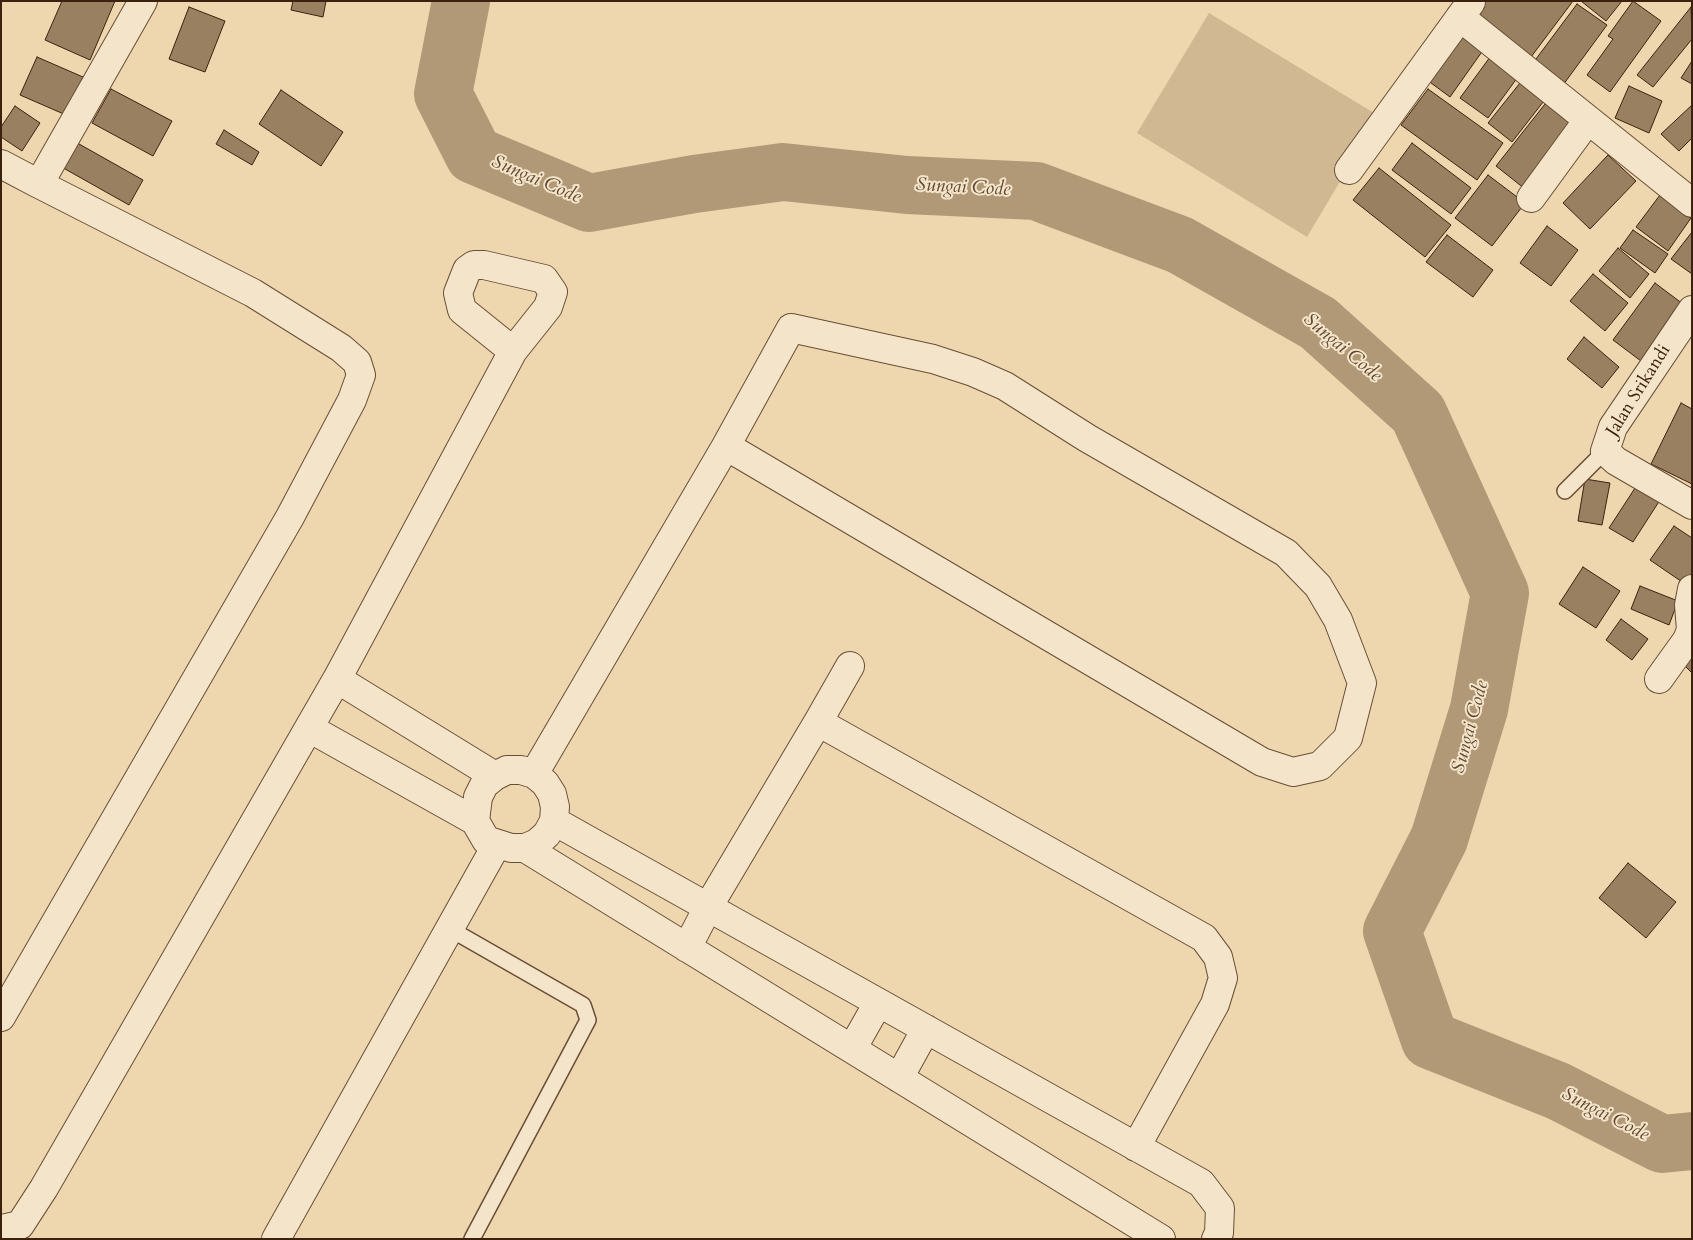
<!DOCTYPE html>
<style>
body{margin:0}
#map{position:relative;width:1693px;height:1240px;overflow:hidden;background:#eed7ae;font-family:Cardo,serif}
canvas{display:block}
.frame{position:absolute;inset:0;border:2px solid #3c210e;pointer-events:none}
</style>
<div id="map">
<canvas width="1693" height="1240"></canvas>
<div class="frame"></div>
</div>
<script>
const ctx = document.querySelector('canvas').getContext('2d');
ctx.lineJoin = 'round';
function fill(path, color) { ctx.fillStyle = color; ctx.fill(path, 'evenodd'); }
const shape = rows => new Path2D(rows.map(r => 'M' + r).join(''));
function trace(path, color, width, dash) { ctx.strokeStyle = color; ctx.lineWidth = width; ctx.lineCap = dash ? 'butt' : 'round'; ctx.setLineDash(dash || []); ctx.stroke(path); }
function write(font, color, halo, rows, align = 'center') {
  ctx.font = font + ' Cardo,serif'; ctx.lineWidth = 4; ctx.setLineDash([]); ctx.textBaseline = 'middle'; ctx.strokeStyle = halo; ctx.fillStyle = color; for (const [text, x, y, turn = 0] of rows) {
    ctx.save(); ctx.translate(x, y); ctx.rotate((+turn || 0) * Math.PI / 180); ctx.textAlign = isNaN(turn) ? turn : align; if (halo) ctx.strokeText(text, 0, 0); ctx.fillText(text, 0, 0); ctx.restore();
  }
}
fill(shape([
 [1209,13,1379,116,1307,237,1137,133]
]), '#d0b893');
trace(shape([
 [461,1,443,94,474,155,589,203,694,184,783,172,907,185,1036,191,1180,245,1318,323,1418,413,1500,593,1479,709,1439,839,1392,931,1430,1040,1558,1091,1662,1144,1692,1141]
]), '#b19978', 58);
const building = shape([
 [62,1,115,1,90,60,45,40,62,1],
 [293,1,326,1,323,17,291,10,293,1],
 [1482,1,1573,1,1528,61,1470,17,1482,1],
 [1581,1,1622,1,1606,21,1581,1],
 [1633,1,1661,21,1610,92,1587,75,1613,39,1608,36,1633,1],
 [1577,4,1607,25,1563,85,1533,63,1577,4],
 [189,7,225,21,205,72,169,59,189,7],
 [1691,7,1692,39,1653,87,1637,75,1691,7],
 [1459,27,1486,46,1450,97,1423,77,1459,27],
 [1493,53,1520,74,1488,118,1460,98,1493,53],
 [37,57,83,77,66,115,20,95,37,57],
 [1692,61,1692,84,1681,78,1692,61],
 [1524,78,1547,97,1512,142,1488,123,1524,78],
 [1629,86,1662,101,1649,133,1615,118,1629,86],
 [111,89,172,121,153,156,92,123,111,89],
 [1428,89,1503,143,1477,180,1401,125,1428,89],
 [281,90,343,132,321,166,259,124,281,90],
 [1549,99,1578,122,1525,189,1496,166,1549,99],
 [1692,105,1692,138,1679,151,1661,134,1692,105],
 [15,106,40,123,22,151,1,137,1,127,15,106],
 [224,130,259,152,252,165,216,144,224,130],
 [72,140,143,180,129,205,58,165,72,140],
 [1412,143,1471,188,1451,214,1392,170,1412,143],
 [1608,155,1636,181,1590,229,1563,203,1608,155],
 [1379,168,1451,225,1425,257,1353,200,1379,168],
 [1488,175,1525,203,1492,246,1455,218,1488,175],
 [1660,195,1691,218,1668,251,1636,227,1660,195],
 [1547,226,1578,250,1551,286,1520,263,1547,226],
 [1633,230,1668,254,1655,273,1620,248,1633,230],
 [1692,232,1692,274,1671,259,1692,232],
 [1447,235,1493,270,1473,297,1426,262,1447,235],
 [1618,248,1649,274,1630,298,1599,271,1618,248],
 [1593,274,1628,303,1605,331,1570,301,1593,274],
 [1655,283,1683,304,1641,361,1613,340,1655,283],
 [1584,337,1619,367,1602,388,1567,359,1584,337],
 [1681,403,1692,409,1692,484,1651,464,1681,403],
 [1585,479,1610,483,1602,525,1578,521,1585,479],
 [1637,485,1660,500,1633,542,1609,528,1637,485],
 [1674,526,1692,538,1692,581,1688,586,1650,560,1674,526],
 [1583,567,1620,591,1596,628,1559,604,1583,567],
 [1640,586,1678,601,1669,625,1631,609,1640,586],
 [1621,619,1648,639,1632,660,1606,640,1621,619],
 [1692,656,1692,673,1684,665,1692,656],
 [1628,863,1676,902,1646,938,1599,898,1628,863]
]);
fill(building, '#998061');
trace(building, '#3c210e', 1);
const lane = shape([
 [1565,491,1605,451],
 [450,929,583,1005,588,1020,472,1239]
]);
const street = shape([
 [1460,17,1692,203],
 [1,164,39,184],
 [1349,170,1471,2],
 [1531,198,1588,120],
 [1692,310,1613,427,1605,451,1616,461,1692,505],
 [337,679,495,776],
 [1659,679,1687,640,1691,630,1689,605,1692,589],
 [818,722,850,666],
 [309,728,475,821],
 [507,770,521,770,534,774,545,783,552,794,555,807,554,821,547,834,537,843,525,848,511,848,486,840,475,821,478,797,484,785,495,776,507,770],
 [534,774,726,446,791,328,933,359,973,372,1005,386,1087,438,1286,553,1318,586,1338,620,1362,683,1348,738,1320,766,1293,772,1262,762,726,446],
 [554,821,1201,1183,1220,1208,1219,1233,1216,1239],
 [525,848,1161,1239],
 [687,948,708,907,818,722,1204,938,1218,957,1223,978,1215,1004,1136,1147],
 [1,1017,290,517,352,400,361,375,357,362,341,348,253,293,39,184,143,1],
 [852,1049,878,1003],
 [899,1078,926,1029],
 [1,1229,20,1225,44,1188,337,679,513,351,548,307,553,292,544,279,484,265,474,265,467,270,458,293,462,310,513,351],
 [276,1239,497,844]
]);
trace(lane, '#684e36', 18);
trace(street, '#684e36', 30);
trace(lane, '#f4e5ca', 15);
trace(street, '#f4e5ca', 28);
write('18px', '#3c210e', '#f4e5ca', [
 ["Jalan Srikandi",1639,391,-58]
]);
write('italic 19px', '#5f452e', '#f4e5ca', [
 ["Sungai Code",536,180,23],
 ["Sungai Code",963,188,3],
 ["Sungai Code",1342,348,40],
 ["Sungai Code",1471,727,-75],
 ["Sungai Code",1605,1115,27]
]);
</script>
